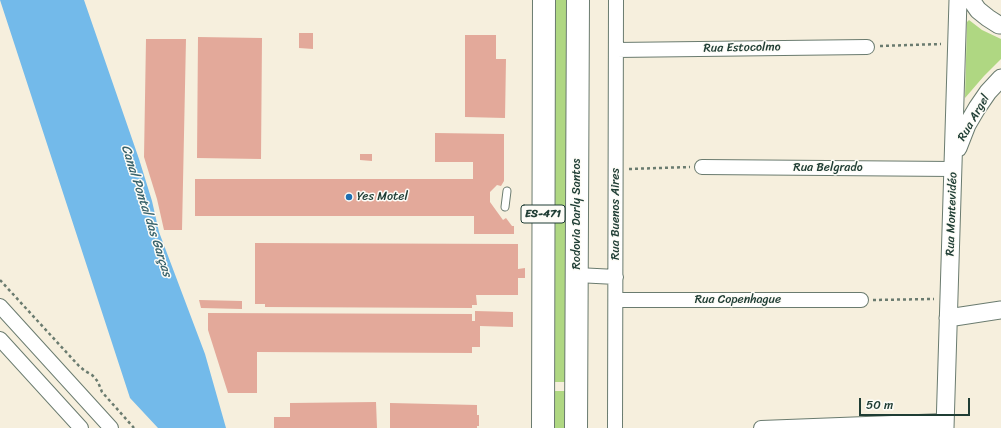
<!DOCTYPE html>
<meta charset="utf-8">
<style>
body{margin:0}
#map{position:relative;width:1001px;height:428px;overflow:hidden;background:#f6efdd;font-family:Sriracha,sans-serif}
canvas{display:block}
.scale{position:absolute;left:859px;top:398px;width:111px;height:18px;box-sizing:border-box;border:2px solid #1f3d34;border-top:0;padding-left:5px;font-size:12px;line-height:14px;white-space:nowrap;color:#1f3d34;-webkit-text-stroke:3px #fdfcf7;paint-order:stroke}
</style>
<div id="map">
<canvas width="1001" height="428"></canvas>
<div class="scale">50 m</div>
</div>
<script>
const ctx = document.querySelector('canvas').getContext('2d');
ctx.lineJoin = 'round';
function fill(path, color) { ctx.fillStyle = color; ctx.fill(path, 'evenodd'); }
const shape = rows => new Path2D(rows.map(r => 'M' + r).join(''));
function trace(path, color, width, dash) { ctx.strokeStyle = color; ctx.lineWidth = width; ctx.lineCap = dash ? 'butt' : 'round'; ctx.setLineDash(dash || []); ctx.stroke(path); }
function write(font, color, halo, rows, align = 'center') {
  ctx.font = font + ' Sriracha,sans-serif'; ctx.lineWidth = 3; ctx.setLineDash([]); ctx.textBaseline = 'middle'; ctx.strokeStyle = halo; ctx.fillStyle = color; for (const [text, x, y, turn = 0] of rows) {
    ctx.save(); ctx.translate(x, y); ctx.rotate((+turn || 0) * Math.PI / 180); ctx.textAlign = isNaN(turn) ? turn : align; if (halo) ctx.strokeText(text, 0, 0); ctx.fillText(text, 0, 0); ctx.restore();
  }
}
fill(shape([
 [553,0,568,0,567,382,551,382],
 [969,20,982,30,1001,39,1001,59,984,76,965,98,967,22],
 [551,391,567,391,567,428,551,428]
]), '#afd782');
fill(shape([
 [0,0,84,0,139,159,152,201,159,232,205,354,226,428,158,428,130,398]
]), '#73baea');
fill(shape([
 [299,33,313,33,313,49,299,48],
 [465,35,496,35,496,59,506,59,505,118,465,117],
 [198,37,262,38,261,159,197,158],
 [146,39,186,39,182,230,164,230,157,199,144,157],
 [435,133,504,134,504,181,501,186,497,185,490,192,490,202,503,220,506,218,512,226,514,226,514,234,474,234,474,216,195,216,195,179,473,179,473,162,435,162],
 [360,154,372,154,372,161,360,160],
 [255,243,518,244,518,269,525,268,525,278,518,278,518,295,476,295,477,305,472,305,472,308,265,307,265,304,255,304],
 [199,300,242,301,242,309,201,308],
 [475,311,513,312,513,327,480,326,480,347,472,347,472,353,257,352,257,393,228,393,208,330,208,313,472,314,472,321,475,321],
 [376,402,377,428,274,428,274,417,290,417,290,403],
 [390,403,477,405,477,415,479,415,479,426,477,426,477,428,390,428]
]), '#e3a99a');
const service = shape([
 [505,207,507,191]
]);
const minor = shape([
 [616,50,867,47],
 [702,167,953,169],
 [577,275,616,277],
 [616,300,861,300],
 [0,306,111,428],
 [0,339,81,428],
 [615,428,616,0],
 [761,428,945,421]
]);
const tertiary = shape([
 [971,0,978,10,988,18,999,25,1001,25],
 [958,148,967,125,977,108,988,92,1001,78],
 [948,318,1001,310],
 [945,428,958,0]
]);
const primary = shape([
 [543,428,544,0],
 [576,428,578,0]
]);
trace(service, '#6a7b6f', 9);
trace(minor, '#6a7b6f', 16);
trace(tertiary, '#6a7b6f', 19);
trace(primary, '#6a7b6f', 24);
trace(shape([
 [880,46,941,44],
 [629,169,690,167],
 [0,280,79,366,85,371,92,375,95,378,98,382,102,392,134,428],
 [873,300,934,299]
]), '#6a7b6f', 2.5, [3, 3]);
trace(service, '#fff', 7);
trace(minor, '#fff', 14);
trace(tertiary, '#fff', 17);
trace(primary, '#fff', 22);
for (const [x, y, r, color] of [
 [349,197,4,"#1f6fb2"]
]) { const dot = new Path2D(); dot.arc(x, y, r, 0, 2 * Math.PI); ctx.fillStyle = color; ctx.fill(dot); trace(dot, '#fdfcf7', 1.5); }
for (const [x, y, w] of [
 [543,214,44]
]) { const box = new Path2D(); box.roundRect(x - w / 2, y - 9, w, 18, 3); ctx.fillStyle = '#fdfcf7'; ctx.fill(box); trace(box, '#1f3d34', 1); }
write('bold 11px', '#1f3d34', null, [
 ["ES-471",543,214]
]);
write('12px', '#1f3d34', '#fdfcf7', [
 ["Rua Estocolmo",742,48,-1],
 ["Rua Argel",974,118,-60],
 ["Rua Belgrado",828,168],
 ["Rodovia Darly Santos",577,214,-90],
 ["Rua Buenos Aires",616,214,-90],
 ["Rua Montevidéo",952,214,-88],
 ["Rua Copenhague",738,300]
]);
write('12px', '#1f3d34', '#fdfcf7', [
 ["Yes Motel",357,197]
], 'left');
write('italic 13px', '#38626b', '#fdfcf7', [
 ["Canal Pontal das Garças",146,211,72]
]);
</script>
